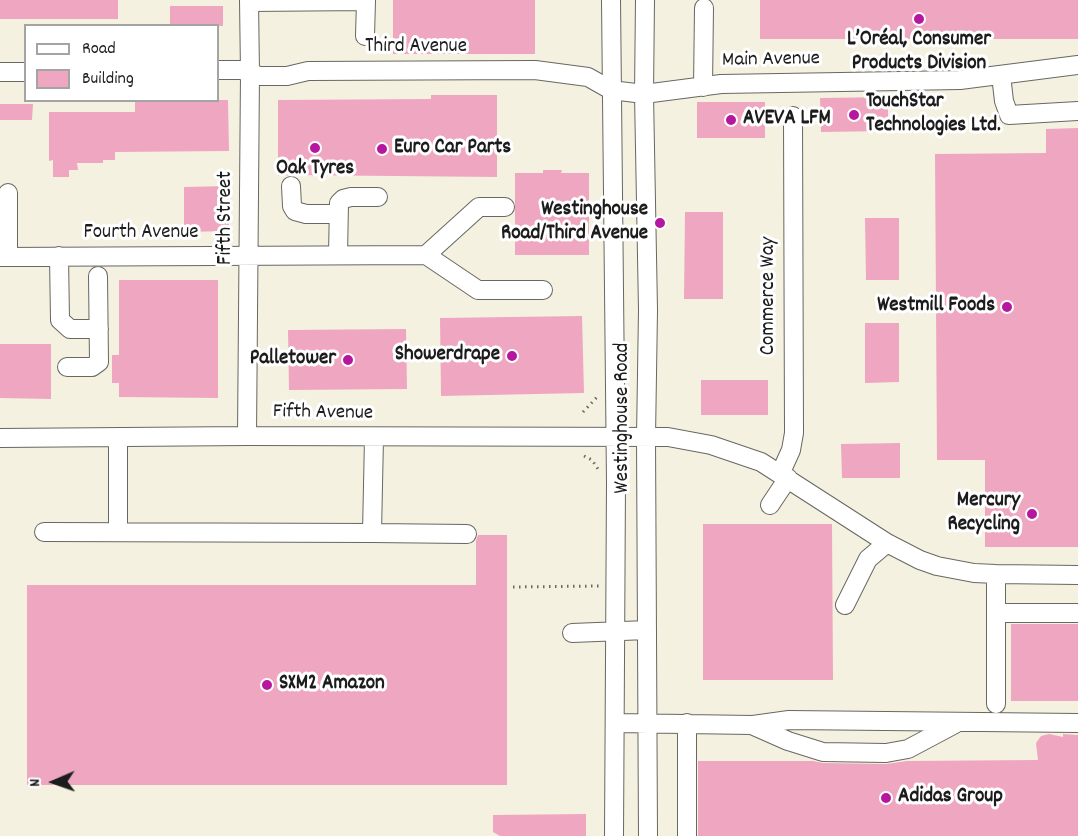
<!DOCTYPE html>
<meta charset="utf-8">
<style>
body{margin:0}
#map{position:relative;width:1078px;height:836px;overflow:hidden;background:#f5f1e0;font-family:Dekko,sans-serif}
canvas{display:block}
.legend{position:absolute;left:24px;top:24px;width:195px;height:78px;box-sizing:border-box;background:#fff;border:2px solid #a4a4a4;margin:0;padding:8px 10px;list-style:none;font-size:18px;color:#1c1c1c}
.legend li{display:flex;align-items:center;gap:12px;height:30px}
.legend b{width:30px;border:2px solid #a4a4a4}
.north{position:absolute;left:24px;top:752px;width:60px;height:60px;-webkit-text-stroke:4px #fff;paint-order:stroke;rotate:268deg;font-size:16px;font-weight:700;line-height:24px;text-align:center;color:#1c1c1c}
.north::after{content:'';display:block;margin:auto;width:21px;height:27px;background:#1c1c1c;clip-path:polygon(50% 0,100% 100%,50% 72%,0 100%)}
</style>
<div id="map">
<canvas width="1078" height="836"></canvas>
<ul class="legend">
<li><b style="height:8px;background:#fff"></b>Road</li>
<li><b style="height:16px;background:#efa6c0"></b>Building</li>
</ul>
<div class="north">N</div>
</div>
<script>
const ctx = document.querySelector('canvas').getContext('2d');
ctx.lineJoin = 'round';
function fill(path, color) { ctx.fillStyle = color; ctx.fill(path, 'evenodd'); }
const shape = rows => new Path2D(rows.map(r => 'M' + r).join(''));
function trace(path, color, width, dash) { ctx.strokeStyle = color; ctx.lineWidth = width; ctx.lineCap = dash ? 'butt' : 'round'; ctx.setLineDash(dash || []); ctx.stroke(path); }
function write(font, color, halo, rows, align = 'center') {
  ctx.font = font + ' Dekko,sans-serif'; ctx.lineWidth = 6; ctx.setLineDash([]); ctx.textBaseline = 'middle'; ctx.strokeStyle = halo; ctx.fillStyle = color; for (const [text, x, y, turn = 0] of rows) {
    ctx.save(); ctx.translate(x, y); ctx.rotate((+turn || 0) * Math.PI / 180); ctx.textAlign = isNaN(turn) ? turn : align; if (halo) ctx.strokeText(text, 0, 0); ctx.fillText(text, 0, 0); ctx.restore();
  }
}
fill(shape([
 [0,0,118,0,118,19,0,19],
 [393,0,535,0,535,54,393,54],
 [760,0,1078,0,1078,39,760,39],
 [170,6,223,6,223,26,170,26],
 [431,95,497,95,497,177,291,175,278,176,278,100,431,99],
 [888,97,888,131,821,132,820,98],
 [135,100,228,100,229,151,115,152,115,160,103,160,103,163,77,163,78,170,69,170,69,177,53,177,53,160,49,161,49,112,135,112],
 [697,102,765,102,765,138,697,138],
 [0,104,33,104,32,120,0,120],
 [1078,128,1078,547,985,547,985,460,937,460,935,154,1046,153,1046,129],
 [543,170,562,170,561,173,589,173,589,255,515,255,515,173,543,173],
 [229,186,229,231,184,232,184,187],
 [685,212,723,212,723,299,684,299],
 [865,218,899,218,899,280,866,280],
 [119,280,218,280,218,398,119,397,119,383,112,383,112,355,119,355],
 [582,316,584,393,441,396,440,318],
 [865,323,899,323,899,382,865,383],
 [406,329,407,389,289,390,288,330],
 [0,344,51,344,51,399,0,398],
 [701,380,768,380,768,415,701,415],
 [900,443,900,478,842,478,841,444],
 [703,524,832,524,833,680,703,680],
 [478,535,507,535,507,785,27,785,27,585,476,585,476,541],
 [1011,624,1078,624,1078,701,1011,701],
 [1049,734,1063,737,1063,734,1078,735,1078,836,698,836,698,761,813,761,823,763,886,764,907,761,1038,760,1036,743,1041,736],
 [586,814,586,836,500,836,493,832,493,815]
]), '#efa6c0');
const minor = shape([
 [611,0,616,483,614,836],
 [645,0,644,94,648,310,646,437,648,836],
 [249,2,366,1,365,36],
 [218,70,241,70,260,76,287,76,308,71,535,70,588,77,611,90,644,94,721,84,960,80,1078,65],
 [0,72,26,72],
 [1001,75,1004,101,1009,115,1078,111],
 [703,87,704,8],
 [291,186,292,206,295,211,306,214,338,214],
 [8,193,8,257],
 [338,255,339,203,343,199,351,197,378,197],
 [426,255,478,290,543,290],
 [426,255,479,207,505,207],
 [59,256,60,320,70,329,99,329],
 [0,257,426,255],
 [67,367,92,367,99,362,98,276],
 [247,436,250,73,249,0],
 [118,437,118,532],
 [0,438,247,436,668,437,711,445,761,462,887,543,920,560,937,566,974,573,996,574,1078,575],
 [374,438,372,533,467,534],
 [781,472,791,450,794,433,793,116],
 [770,505,788,478],
 [44,532,372,533],
 [845,605,868,559,887,543],
 [996,613,1078,613],
 [572,633,647,630],
 [996,704,996,574],
 [615,723,753,725,789,720,1078,723],
 [687,723,687,836],
 [754,726,788,741,823,752,886,753,908,749,955,724]
]);
trace(minor, '#686761', 20);
trace(shape([
 [583,412,598,396],
 [584,456,592,460,598,469],
 [513,587,599,586]
]), '#686761', 3, [1.5, 4.5]);
trace(minor, '#fff', 18);
for (const [x, y, r, color] of [
 [919,19,6,"#b5179e"],
 [854,115,6,"#b5179e"],
 [731,120,6,"#b5179e"],
 [315,148,6,"#b5179e"],
 [382,149,6,"#b5179e"],
 [660,223,6,"#b5179e"],
 [1007,307,6,"#b5179e"],
 [512,356,6,"#b5179e"],
 [348,360,6,"#b5179e"],
 [1032,514,6,"#b5179e"],
 [267,685,6,"#b5179e"],
 [886,798,6,"#b5179e"]
]) { const dot = new Path2D(); dot.arc(x, y, r, 0, 2 * Math.PI); ctx.fillStyle = color; ctx.fill(dot); trace(dot, '#fff', 2); }
write('bold 21px', '#1c1c1c', '#fff', [
 ["L’Oréal, Consumer",919,41,"center"],
 ["Products Division",919,65,"center"],
 ["TouchStar",866,103],
 ["Technologies Ltd.",866,127],
 ["AVEVA LFM",743,120],
 ["Euro Car Parts",394,149],
 ["Oak Tyres",315,170,"center"],
 ["Westinghouse",648,211,"right"],
 ["Road/Third Avenue",648,235,"right"],
 ["Westmill Foods",995,307,"right"],
 ["Showerdrape",500,356,"right"],
 ["Palletower",336,360,"right"],
 ["Mercury",1020,502,"right"],
 ["Recycling",1020,526,"right"],
 ["SXM2 Amazon",279,685],
 ["Adidas Group",898,798]
], 'left');
write('21px', '#1c1c1c', '#fff', [
 ["Third Avenue",416,48],
 ["Main Avenue",771,61,-1],
 ["Fifth Street",227,218,-90],
 ["Fourth Avenue",141,234],
 ["Commerce Way",770,296,-90],
 ["Fifth Avenue",323,414,1],
 ["Westinghouse Road",624,418,-90]
]);
</script>
